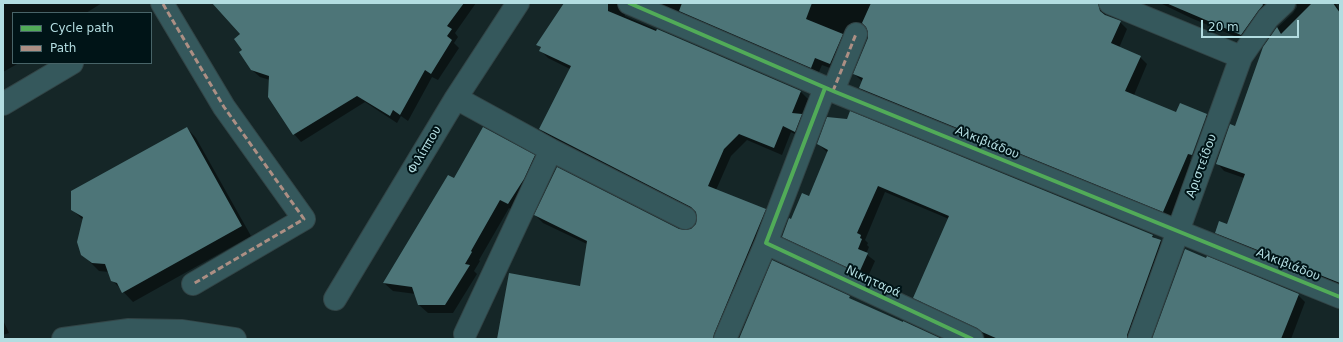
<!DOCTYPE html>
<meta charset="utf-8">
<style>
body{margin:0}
#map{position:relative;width:1343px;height:342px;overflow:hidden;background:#152627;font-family:"DejaVu Sans",sans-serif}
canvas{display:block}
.frame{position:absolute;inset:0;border:4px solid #b3dde1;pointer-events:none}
.legend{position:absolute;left:12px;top:12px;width:140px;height:52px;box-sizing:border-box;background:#001417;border:1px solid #486468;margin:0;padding:5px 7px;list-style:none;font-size:12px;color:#b3dde1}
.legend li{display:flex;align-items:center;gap:8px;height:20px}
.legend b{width:20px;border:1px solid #486468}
.scale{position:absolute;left:1201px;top:20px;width:98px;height:18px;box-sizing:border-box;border:2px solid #b3dde1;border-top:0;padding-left:5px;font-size:12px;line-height:14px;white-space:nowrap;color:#b3dde1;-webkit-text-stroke:3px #001417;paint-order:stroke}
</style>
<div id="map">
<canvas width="1343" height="342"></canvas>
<div class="frame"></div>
<ul class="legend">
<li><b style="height:5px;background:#51ab58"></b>Cycle path</li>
<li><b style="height:5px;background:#ac8f84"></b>Path</li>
</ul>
<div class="scale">20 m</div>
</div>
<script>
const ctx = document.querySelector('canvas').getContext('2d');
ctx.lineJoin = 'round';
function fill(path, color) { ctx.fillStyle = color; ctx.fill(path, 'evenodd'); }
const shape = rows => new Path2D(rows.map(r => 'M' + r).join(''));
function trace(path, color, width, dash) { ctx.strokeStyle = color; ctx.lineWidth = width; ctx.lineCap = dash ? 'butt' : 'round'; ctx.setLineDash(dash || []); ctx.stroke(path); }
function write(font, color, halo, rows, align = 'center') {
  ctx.font = font + ' "DejaVu Sans",sans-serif'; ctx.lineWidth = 4; ctx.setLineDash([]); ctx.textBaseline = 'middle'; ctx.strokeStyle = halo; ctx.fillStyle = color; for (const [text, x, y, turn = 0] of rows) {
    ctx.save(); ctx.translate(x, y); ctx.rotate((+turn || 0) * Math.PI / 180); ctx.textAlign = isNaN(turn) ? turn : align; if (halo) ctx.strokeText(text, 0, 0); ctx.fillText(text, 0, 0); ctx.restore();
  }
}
fill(shape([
 [3,3,102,3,86,13,13,13,13,63,19,63,3,72],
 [228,3,476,3,455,33,458,37,454,43,459,48,438,80,432,77,408,121,401,116,397,123,365,102,301,142,294,134,269,97,270,80,260,77,252,70,244,50,242,34],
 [566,3,627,3,624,12,625,16,801,92,808,99,801,116,808,123,802,138,791,132,782,155,747,140,731,156,716,190,765,210,772,217,722,339,501,339,580,287,587,244,543,223,535,215,685,231,692,230,697,224,698,218,697,213,547,136,540,129,570,69,548,58,540,50,541,48,537,44],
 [653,3,1108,3,1106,5,1105,13,1106,16,1120,22,1127,29,1119,48,1140,57,1147,64,1134,95,1177,114,1206,115,1214,123,1196,161,1171,218,868,95,860,88,862,81,854,74,869,39,868,29,862,29,838,71,822,65,818,74],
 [1205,117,1207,117,1191,160,1190,160],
 [1160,3,1281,3,1249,42,1191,18],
 [1297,3,1335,3,1340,11,1340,287,1224,240,1216,233,1228,225,1244,178,1224,171,1217,163,1235,128,1264,48,1278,27,1293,13,1297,7],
 [851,113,1153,236,1157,240,1161,241,1168,249,1135,339,985,339,984,334,922,305,915,298,949,219,885,192,865,240,868,243,867,245,869,247,866,254,875,261,867,279,790,244,783,236,792,220,809,197,828,153,818,144,848,120],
 [922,301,983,329,982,331,922,303],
 [187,128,196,138,251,236,133,302,112,280,109,272,99,271,82,254,83,220,72,209],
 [534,156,542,164,516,212,509,208,479,260,480,261,474,271,477,274,453,313,428,313,419,305,416,294,393,291,384,283,454,179],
 [1298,295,1305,302,1291,339,1153,339],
 [3,320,9,333,3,335]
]), '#0007');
fill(shape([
 [212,3,464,3,447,26,452,29,447,36,452,40,431,74,425,70,400,115,393,110,390,116,357,96,293,135,268,97,269,76,251,70,239,52,242,50,234,39,240,34],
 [564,3,608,3,608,11,656,31,657,29,801,91,792,113,802,114,795,132,783,126,774,148,739,134,724,149,708,186,766,209,754,238,714,334,713,339,497,339,509,273,580,286,587,241,534,215,557,167,679,229,685,230,691,229,696,224,697,218,696,212,691,207,539,129,571,66,539,51,541,47,536,45],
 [682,3,812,3,806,19,843,34,830,64,815,58,811,68,679,11],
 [871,3,1098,3,1100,11,1105,15,1121,21,1111,43,1141,56,1125,91,1176,112,1180,103,1207,114,1192,155,1188,154,1163,212,859,88,863,78,853,74,868,38,868,32,866,27,862,23],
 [1166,3,1262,3,1263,5,1258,11,1241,35],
 [1312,3,1333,3,1340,13,1340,283,1215,233,1219,221,1227,224,1245,174,1216,164,1230,124,1235,126,1263,47,1277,27,1281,34],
 [850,111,1153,235,1152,237,1161,240,1127,335,1127,339,998,339,982,332,977,328,913,298,949,216,878,186,857,233,861,235,860,238,862,239,858,249,868,253,859,273,782,237,789,218,791,219,802,193,809,196,828,150,817,144,827,117,847,119],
 [187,127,242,226,122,293,117,283,111,281,105,264,92,263,81,255,77,242,83,217,71,210,71,191],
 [483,127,535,155,524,179,508,204,500,200,471,251,472,252,465,264,470,265,445,305,418,305,412,287,383,283,448,175,454,178],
 [1185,249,1206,258,1207,256,1299,294,1281,339,1152,339],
 [772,260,850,296,849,298,903,322,903,321,942,339,739,339]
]), '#4d7578');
const minor = shape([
 [162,3,224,107,304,219,193,284],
 [629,3,833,91,1340,297],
 [1110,3,1241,57],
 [833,91,856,34],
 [456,98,551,150,685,218],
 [3,104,72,63],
 [766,243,972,339],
 [335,299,456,98,518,3],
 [465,334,551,150],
 [63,339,129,330,182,331,235,339],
 [725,339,766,243,825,88],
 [1139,339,1241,57,1268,18,1284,3]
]);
trace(minor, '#324446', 24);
trace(minor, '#35585c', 22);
trace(shape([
 [163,4,224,107,304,219,193,284],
 [833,91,856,34]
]), '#ac8f84', 3, [6, 3]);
trace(shape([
 [629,3,833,91,1340,297],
 [825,88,766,243,972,339]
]), '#51ab58', 4);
write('12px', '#b3dde1', '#001417', [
 ["Αλκιβιάδου",987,143,22],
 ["Φιλίππου",425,150,-59],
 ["Αριστείδου",1202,166,-70],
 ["Αλκιβιάδου",1288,265,22],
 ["Νικηταρά",873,282,25]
]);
</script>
